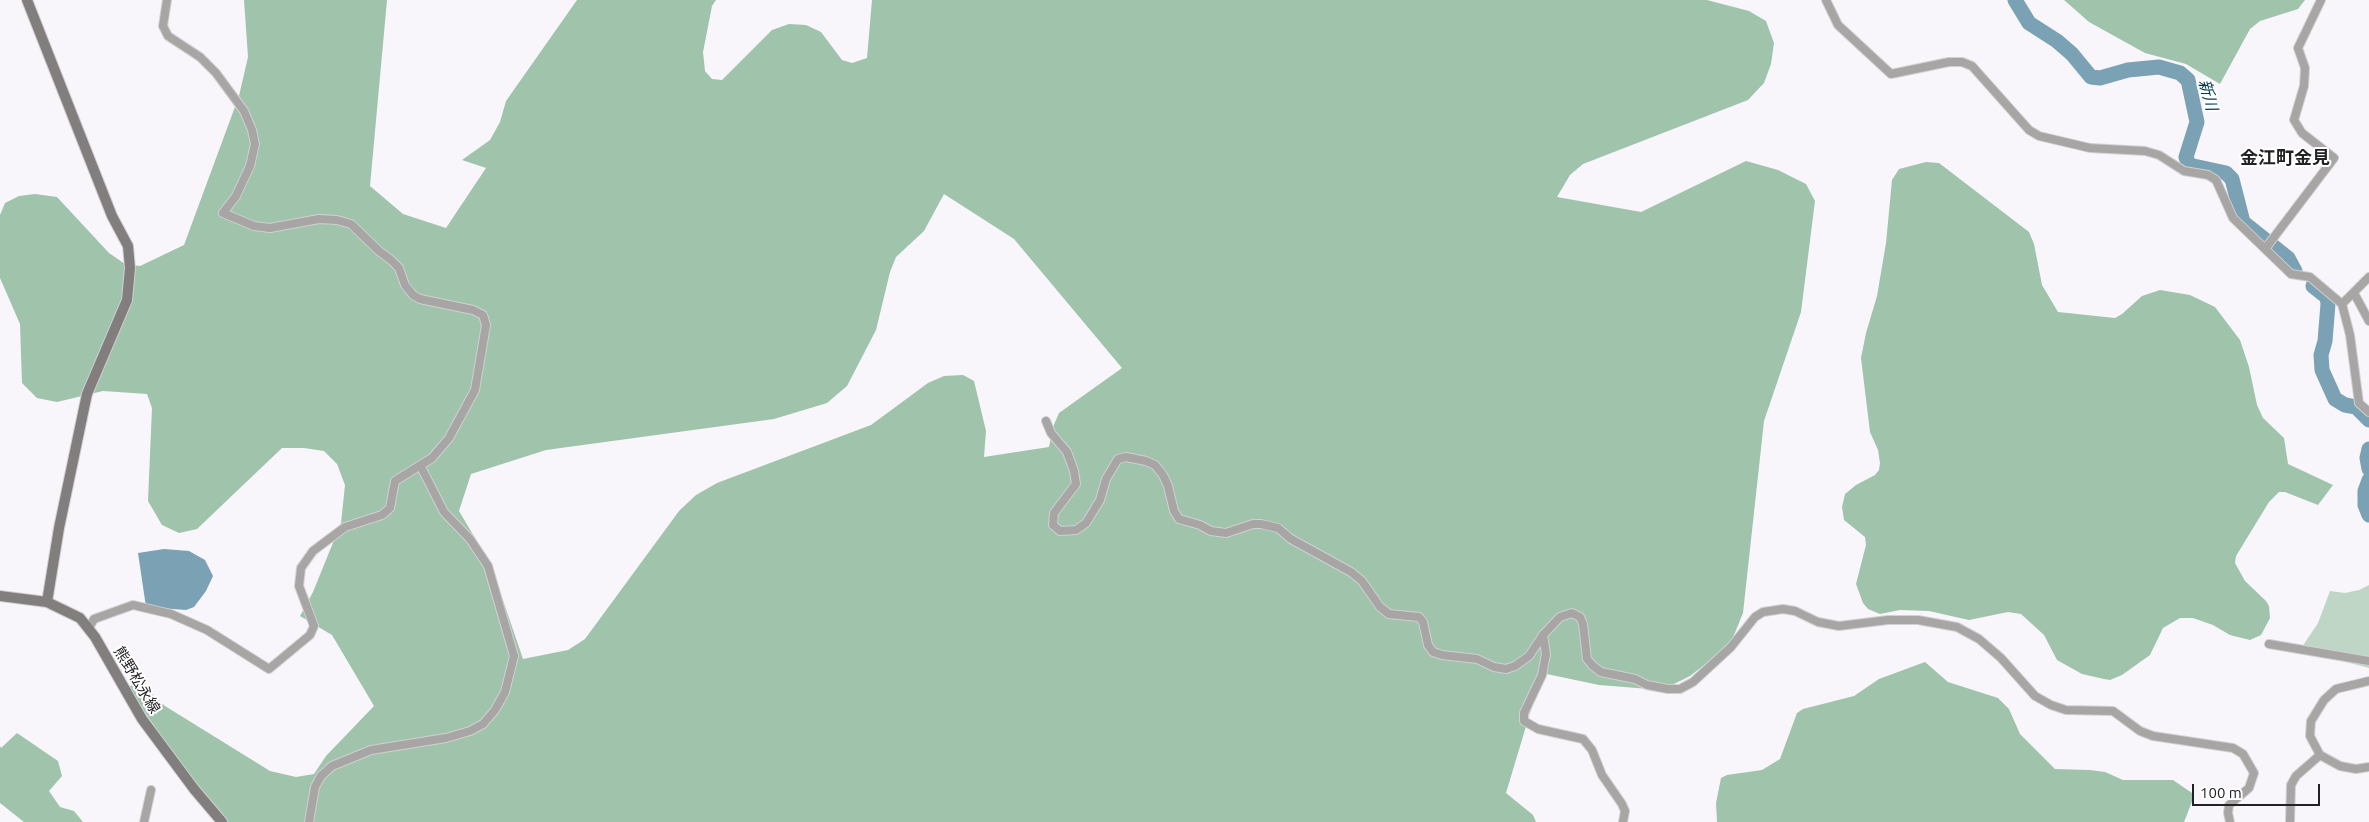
<!DOCTYPE html>
<meta charset="utf-8">
<style>
body{margin:0}
#map{position:relative;width:2369px;height:822px;overflow:hidden;background:#f8f6fa;font-family:Ubuntu,sans-serif}
canvas{display:block}
.scale{position:absolute;left:2192px;top:784px;width:128px;height:22px;box-sizing:border-box;border:2px solid #222123;border-top:0;padding-left:6px;font-size:15px;line-height:18px;white-space:nowrap;color:#222123;-webkit-text-stroke:4px #fff;paint-order:stroke}
</style>
<div id="map">
<canvas width="2369" height="822"></canvas>
<div class="scale">100 m</div>
</div>
<script>
const ctx = document.querySelector('canvas').getContext('2d');
ctx.lineJoin = 'round';
function fill(path, color) { ctx.fillStyle = color; ctx.fill(path, 'evenodd'); }
const shape = rows => new Path2D(rows.map(r => 'M' + r).join(''));
function trace(path, color, width, dash) { ctx.strokeStyle = color; ctx.lineWidth = width; ctx.lineCap = dash ? 'butt' : 'round'; ctx.setLineDash(dash || []); ctx.stroke(path); }
function write(font, color, halo, rows, align = 'center') {
  ctx.font = font + ' Ubuntu,"Noto Sans JP",sans-serif'; ctx.lineWidth = 4; ctx.setLineDash([]); ctx.textBaseline = 'middle'; ctx.strokeStyle = halo; ctx.fillStyle = color; for (const [text, x, y, turn = 0] of rows) {
    ctx.save(); ctx.translate(x, y); ctx.rotate((+turn || 0) * Math.PI / 180); ctx.textAlign = isNaN(turn) ? turn : align; if (halo) ctx.strokeText(text, 0, 0); ctx.fillText(text, 0, 0); ctx.restore();
  }
}
fill(shape([
 [2369,585,2369,668,2300,650,2318,623,2330,591,2345,593,2359,590]
]), '#bfd6c7');
fill(shape([
 [244,0,387,0,370,186,403,214,446,228,486,168,462,160,490,140,500,122,506,101,577,0,716,0,712,6,703,52,705,71,712,79,722,80,772,30,789,24,806,25,821,32,842,60,852,63,867,58,872,0,1707,0,1749,11,1766,21,1774,43,1771,64,1764,83,1748,100,1583,164,1570,175,1557,197,1641,212,1746,161,1778,170,1806,184,1815,201,1801,312,1764,421,1743,613,1730,645,1690,676,1662,690,1599,685,1542,673,1506,793,1533,815,1536,822,227,822,180,765,129,688,136,679,165,706,270,771,296,777,314,774,326,756,374,706,332,635,300,616,313,592,341,523,345,485,337,464,324,451,304,448,282,448,197,529,179,533,162,525,148,501,152,408,147,394,103,391,57,402,37,398,22,383,20,324,0,278,0,215,5,203,19,196,35,194,57,197,109,253,125,264,140,266,184,245,239,96,248,57],
 [944,194,1014,239,1122,368,1059,413,1053,427,1049,447,984,457,986,431,974,381,963,375,944,376,928,383,871,425,717,483,696,495,679,511,585,639,568,650,523,659,491,565,459,511,471,474,546,450,774,419,827,403,847,386,876,330,890,272,896,257,924,231],
 [2064,0,2305,0,2298,9,2260,21,2250,29,2220,84,2186,64,2145,53,2089,22],
 [1926,162,1939,163,2029,232,2034,244,2042,285,2058,312,2115,318,2122,314,2142,296,2160,290,2190,295,2215,307,2240,340,2249,367,2257,405,2263,418,2284,438,2288,464,2333,485,2318,505,2285,492,2279,492,2269,502,2236,556,2235,563,2245,581,2266,601,2269,606,2270,618,2261,635,2250,640,2230,635,2213,625,2193,618,2180,618,2163,628,2150,655,2122,675,2110,680,2104,679,2082,674,2057,660,2044,635,2021,614,2008,612,1969,620,1929,611,1900,610,1880,614,1868,609,1863,603,1856,584,1866,545,1865,537,1844,520,1842,507,1845,494,1856,485,1875,475,1879,470,1880,463,1878,450,1870,432,1861,358,1866,333,1877,296,1886,243,1892,180,1899,169],
 [1925,662,1948,682,1998,698,2009,709,2020,734,2055,769,2090,770,2105,772,2123,780,2173,780,2192,793,2193,799,2184,822,1717,822,1716,803,1721,778,1727,775,1762,770,1780,759,1797,713,1803,709,1854,696,1879,679],
 [17,733,58,761,62,776,49,791,60,807,74,811,83,822,24,822,0,803,0,746,1,748]
]), '#9fc3ab');
fill(shape([
 [164,549,189,551,205,560,213,576,206,591,194,607,186,610,146,607,138,553]
]), '#7ba1b4');
trace(shape([
 [2015,0,2029,23,2057,41,2072,54,2091,77,2100,78,2128,70,2159,67,2180,73,2188,80,2197,122,2186,157,2189,165,2226,173,2232,179,2243,222,2288,258,2295,271],
 [2313,286,2327,297,2328,304,2325,341,2321,355,2322,370,2335,399,2345,405,2356,407,2369,420],
 [2369,449,2367,458,2369,469],
 [2369,480,2365,491,2365,505,2369,515]
]), '#7ba1b4', 15);
const street = shape([
 [1826,0,1838,25,1891,74,1949,62,1962,62,1972,66,2029,130,2039,136,2090,148,2145,151,2159,155,2184,171,2208,175,2216,180,2233,218,2291,274,2310,277,2342,304,2350,335,2359,403,2369,412],
 [2265,249,2334,158,2302,133,2294,120,2304,86,2305,68,2298,48,2321,0],
 [2354,293,2369,321],
 [2342,304,2369,277],
 [1046,421,1051,433,1067,452,1074,471,1076,484,1054,513,1053,525,1060,531,1076,530,1086,523,1100,500,1106,479,1118,459,1126,457,1146,461,1155,465,1163,475,1168,486,1174,511,1179,519,1200,525,1211,531,1226,533,1253,524,1261,524,1278,528,1291,539,1351,572,1362,581,1380,607,1389,614,1419,617,1423,622,1428,645,1433,652,1442,655,1477,659,1494,667,1506,669,1515,666,1529,656,1543,635,1560,617,1572,613,1580,617,1583,624,1587,659,1593,666,1601,672,1635,679,1647,685,1668,689,1680,689,1693,682,1731,647,1755,617,1763,612,1783,609,1795,611,1818,622,1839,626,1888,620,1918,620,1957,627,1979,639,2001,658,2035,696,2051,705,2066,710,2113,711,2140,731,2153,736,2233,748,2243,754,2254,773,2249,788,2229,805,2228,813,2230,822],
 [89,628,94,619,133,605,171,614,207,630,269,669,310,635,314,626,299,586,301,568,313,551,345,527,382,515,390,508,395,481,432,458,449,438,475,390,486,325,483,315,473,310,420,299,413,295,405,285,399,268,391,260,379,251,351,224,337,220,319,219,270,228,254,226,223,213,236,196,250,166,255,144,252,130,244,111,216,73,200,57,168,36,163,26,167,0],
 [1543,635,1546,654,1542,675,1524,713,1524,721,1538,729,1583,739,1592,750,1602,775,1622,804,1625,811,1623,822],
 [2269,644,2369,661],
 [2369,681,2336,689,2324,700,2311,721,2310,736,2320,755,2340,766,2356,769,2369,767],
 [144,822,151,790],
 [309,822,315,787,321,776,332,766,371,750,446,738,470,731,483,724,495,710,505,692,514,656,488,566,470,539,444,512,421,467],
 [2290,822,2291,785,2296,776,2320,755]
]);
const secondary = shape([
 [27,0,112,216,128,246,130,268,127,300,87,394,59,528,47,602],
 [0,596,47,602,80,618,95,637,142,719,194,789,222,822]
]);
trace(street, '#d1d0d3', 10);
trace(secondary, '#d1d0d3', 12);
trace(street, '#a8a5a5', 8);
trace(secondary, '#827e7e', 10);
write('15px', '#222123', '#fff', [
 ["熊野松永線",137,680,59]
]);
write('italic 16px', '#01394e', '#fff', [
 ["新川",2208,95,75]
]);
write('bold 18px', '#222123', '#fff', [
 ["金江町金見",2285,158]
]);
</script>
